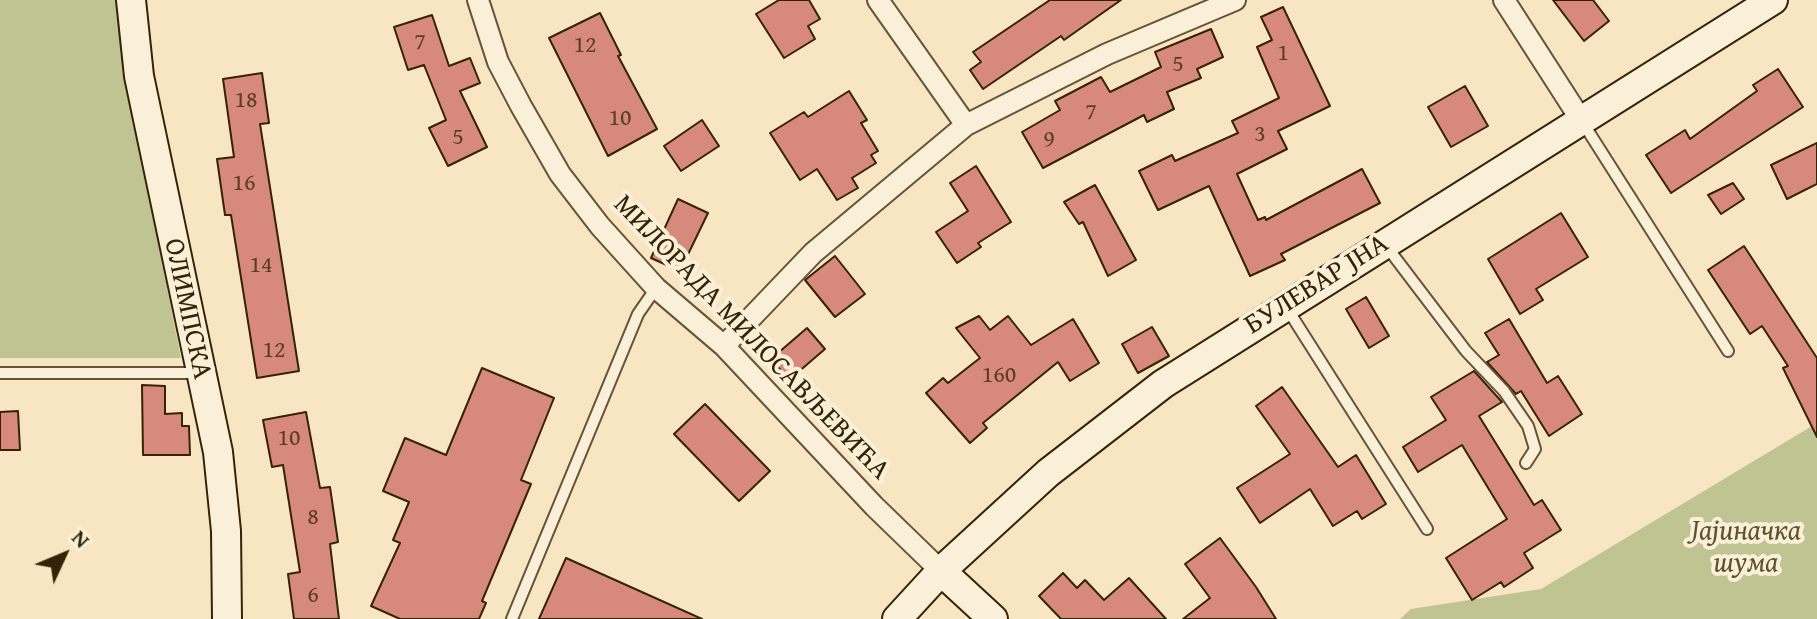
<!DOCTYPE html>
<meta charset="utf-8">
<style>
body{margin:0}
#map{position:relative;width:1817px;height:619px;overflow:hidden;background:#f8e6c3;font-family:"Gentium Book Plus",serif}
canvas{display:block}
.north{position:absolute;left:24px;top:515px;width:80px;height:80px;-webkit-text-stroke:6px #faefd8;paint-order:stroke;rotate:46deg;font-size:22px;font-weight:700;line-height:32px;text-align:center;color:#362305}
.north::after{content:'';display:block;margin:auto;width:28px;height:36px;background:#362305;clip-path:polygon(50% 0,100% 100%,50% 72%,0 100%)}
</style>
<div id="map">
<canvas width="1817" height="619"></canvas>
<div class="north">N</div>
</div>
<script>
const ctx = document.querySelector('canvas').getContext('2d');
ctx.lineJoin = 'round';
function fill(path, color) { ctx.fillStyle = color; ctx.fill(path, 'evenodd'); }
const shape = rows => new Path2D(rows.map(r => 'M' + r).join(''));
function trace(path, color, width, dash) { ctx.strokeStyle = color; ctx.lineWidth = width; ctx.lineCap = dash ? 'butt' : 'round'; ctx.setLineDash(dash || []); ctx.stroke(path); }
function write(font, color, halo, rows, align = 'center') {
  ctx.font = font + ' "Gentium Book Plus",serif'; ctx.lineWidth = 8; ctx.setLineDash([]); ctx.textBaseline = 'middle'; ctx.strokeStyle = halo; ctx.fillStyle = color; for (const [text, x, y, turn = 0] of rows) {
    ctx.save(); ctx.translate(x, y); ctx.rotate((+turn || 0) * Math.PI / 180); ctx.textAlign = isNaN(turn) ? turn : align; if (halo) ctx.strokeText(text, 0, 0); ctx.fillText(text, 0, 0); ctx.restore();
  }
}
fill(shape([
 [0,0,117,0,125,76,181,358,0,358],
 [1817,423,1817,619,1400,619,1411,609,1541,589]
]), '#bfc492');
const building = shape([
 [779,0,809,0,820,19,808,26,815,39,784,58,756,14,779,0],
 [1050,0,1121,0,1064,40,1061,36,983,89,970,70,981,62,973,52,1050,0],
 [1553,0,1593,0,1609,21,1584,41,1553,0],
 [1283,7,1330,106,1278,131,1287,149,1237,174,1258,220,1265,217,1266,220,1362,169,1380,203,1281,254,1285,260,1250,276,1209,186,1158,210,1139,171,1172,155,1175,161,1238,133,1232,121,1279,98,1257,47,1272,40,1261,17,1283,7],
 [600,13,621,55,618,56,657,129,608,156,549,38,600,13],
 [432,15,449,66,470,58,480,83,460,91,487,147,448,166,429,128,446,120,424,65,408,70,394,27,432,15],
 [1211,29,1223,57,1197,69,1201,78,1167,92,1174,109,1147,122,1144,115,1043,168,1022,132,1060,110,1055,101,1101,77,1110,92,1161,67,1155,52,1211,29],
 [1778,69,1803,107,1671,193,1646,155,1685,130,1690,139,1757,91,1753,85,1778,69],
 [262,73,269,123,260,124,299,371,257,378,231,215,225,215,217,159,234,157,223,79,262,73],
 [1465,86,1488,126,1451,147,1428,107,1465,86],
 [849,91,867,120,861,123,878,151,871,155,876,163,852,178,858,188,837,200,817,169,800,180,770,133,804,112,808,117,849,91],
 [702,120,719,146,681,171,664,146,702,120],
 [1817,143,1817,184,1787,199,1771,165,1817,143],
 [976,166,1011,222,978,243,981,247,957,263,936,232,968,211,950,183,976,166],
 [1733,183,1744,199,1721,214,1708,195,1733,183],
 [1095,185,1136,260,1108,276,1083,222,1079,224,1064,202,1095,185],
 [678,199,708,213,680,271,651,258,678,199],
 [1561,213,1588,257,1536,289,1543,300,1520,314,1488,259,1561,213],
 [1744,246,1817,358,1817,437,1783,368,1788,366,1762,326,1750,334,1708,270,1744,246],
 [835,256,865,294,835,317,805,280,835,256],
 [1366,297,1389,336,1369,348,1346,309,1366,297],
 [979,316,990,330,1008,316,1031,345,1073,319,1099,363,1070,381,1058,362,983,423,987,428,970,443,926,393,943,378,948,383,980,358,956,328,979,316],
 [1509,319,1547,383,1558,376,1582,414,1549,436,1521,391,1516,394,1487,362,1499,355,1485,333,1509,319],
 [1152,327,1169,356,1138,373,1122,344,1152,327],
 [807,328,825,349,789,380,771,359,807,328],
 [482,368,554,398,521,480,531,484,482,601,486,603,479,619,400,619,371,606,400,543,393,540,409,502,383,491,405,438,446,455,482,368],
 [1474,371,1502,402,1479,416,1534,505,1542,500,1561,530,1524,553,1533,568,1504,587,1501,582,1472,600,1446,558,1507,519,1462,445,1418,472,1403,447,1446,420,1431,397,1474,371],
 [142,385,165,386,165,414,182,413,182,426,189,426,190,455,143,455,142,385],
 [1282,387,1338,467,1356,455,1386,504,1362,519,1357,511,1333,526,1310,489,1260,523,1237,488,1290,454,1256,406,1282,387],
 [705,404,770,471,739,501,674,434,705,404],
 [18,411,20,450,0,450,0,412,18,411],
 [306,412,320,488,330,487,338,542,330,544,339,619,294,619,288,574,300,572,283,465,272,467,263,420,306,412],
 [1220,538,1256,587,1276,619,1183,619,1210,598,1185,564,1220,538],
 [566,558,702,619,539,619,566,558],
 [1063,573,1077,588,1085,580,1104,600,1129,578,1166,619,1061,619,1039,596,1063,573]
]);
fill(building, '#d78a7b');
trace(building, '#362305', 2);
const lane = shape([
 [1583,123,1728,351],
 [1387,247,1466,351,1504,391,1528,426,1535,449,1526,463],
 [1288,310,1427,529],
 [0,373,198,373],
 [512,619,638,314,656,288]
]);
const street = shape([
 [478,0,498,62,521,106,560,174,600,226,656,288,724,346,874,506,941,571],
 [878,0,966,125],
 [1504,0,1583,123],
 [724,346,813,253,966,125,1107,54,1235,0]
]);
const secondary = shape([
 [131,0,139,76,218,452,226,531,227,619],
 [941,571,993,619],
 [897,619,941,571,1048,473,1163,384,1773,0]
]);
trace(lane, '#665434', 14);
trace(street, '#665434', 24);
trace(secondary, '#362305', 32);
trace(lane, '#faefd8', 10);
trace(street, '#faefd8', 20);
trace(secondary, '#faefd8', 28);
write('24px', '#5e3d22', null, [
 ["7",420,43],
 ["12",585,46],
 ["1",1283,54],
 ["5",1178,65],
 ["18",246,101],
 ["7",1091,113],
 ["10",620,119],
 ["3",1260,135],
 ["5",458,138],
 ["9",1049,140],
 ["16",244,184],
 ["14",261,266],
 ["12",274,351],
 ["160",999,376],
 ["10",289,439],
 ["8",313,518],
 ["6",313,596]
]);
write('28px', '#362305', '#faefd8', [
 ["БУЛЕВАР ЈНА",1317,285,-32],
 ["ОЛИМПСКА",187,309,78],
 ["МИЛОРАДА МИЛОСАВЉЕВИЋА",751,338,46]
]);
write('italic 28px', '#5f532f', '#faefd8', [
 ["Јајиначка",1746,532],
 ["шума",1746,564]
]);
</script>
